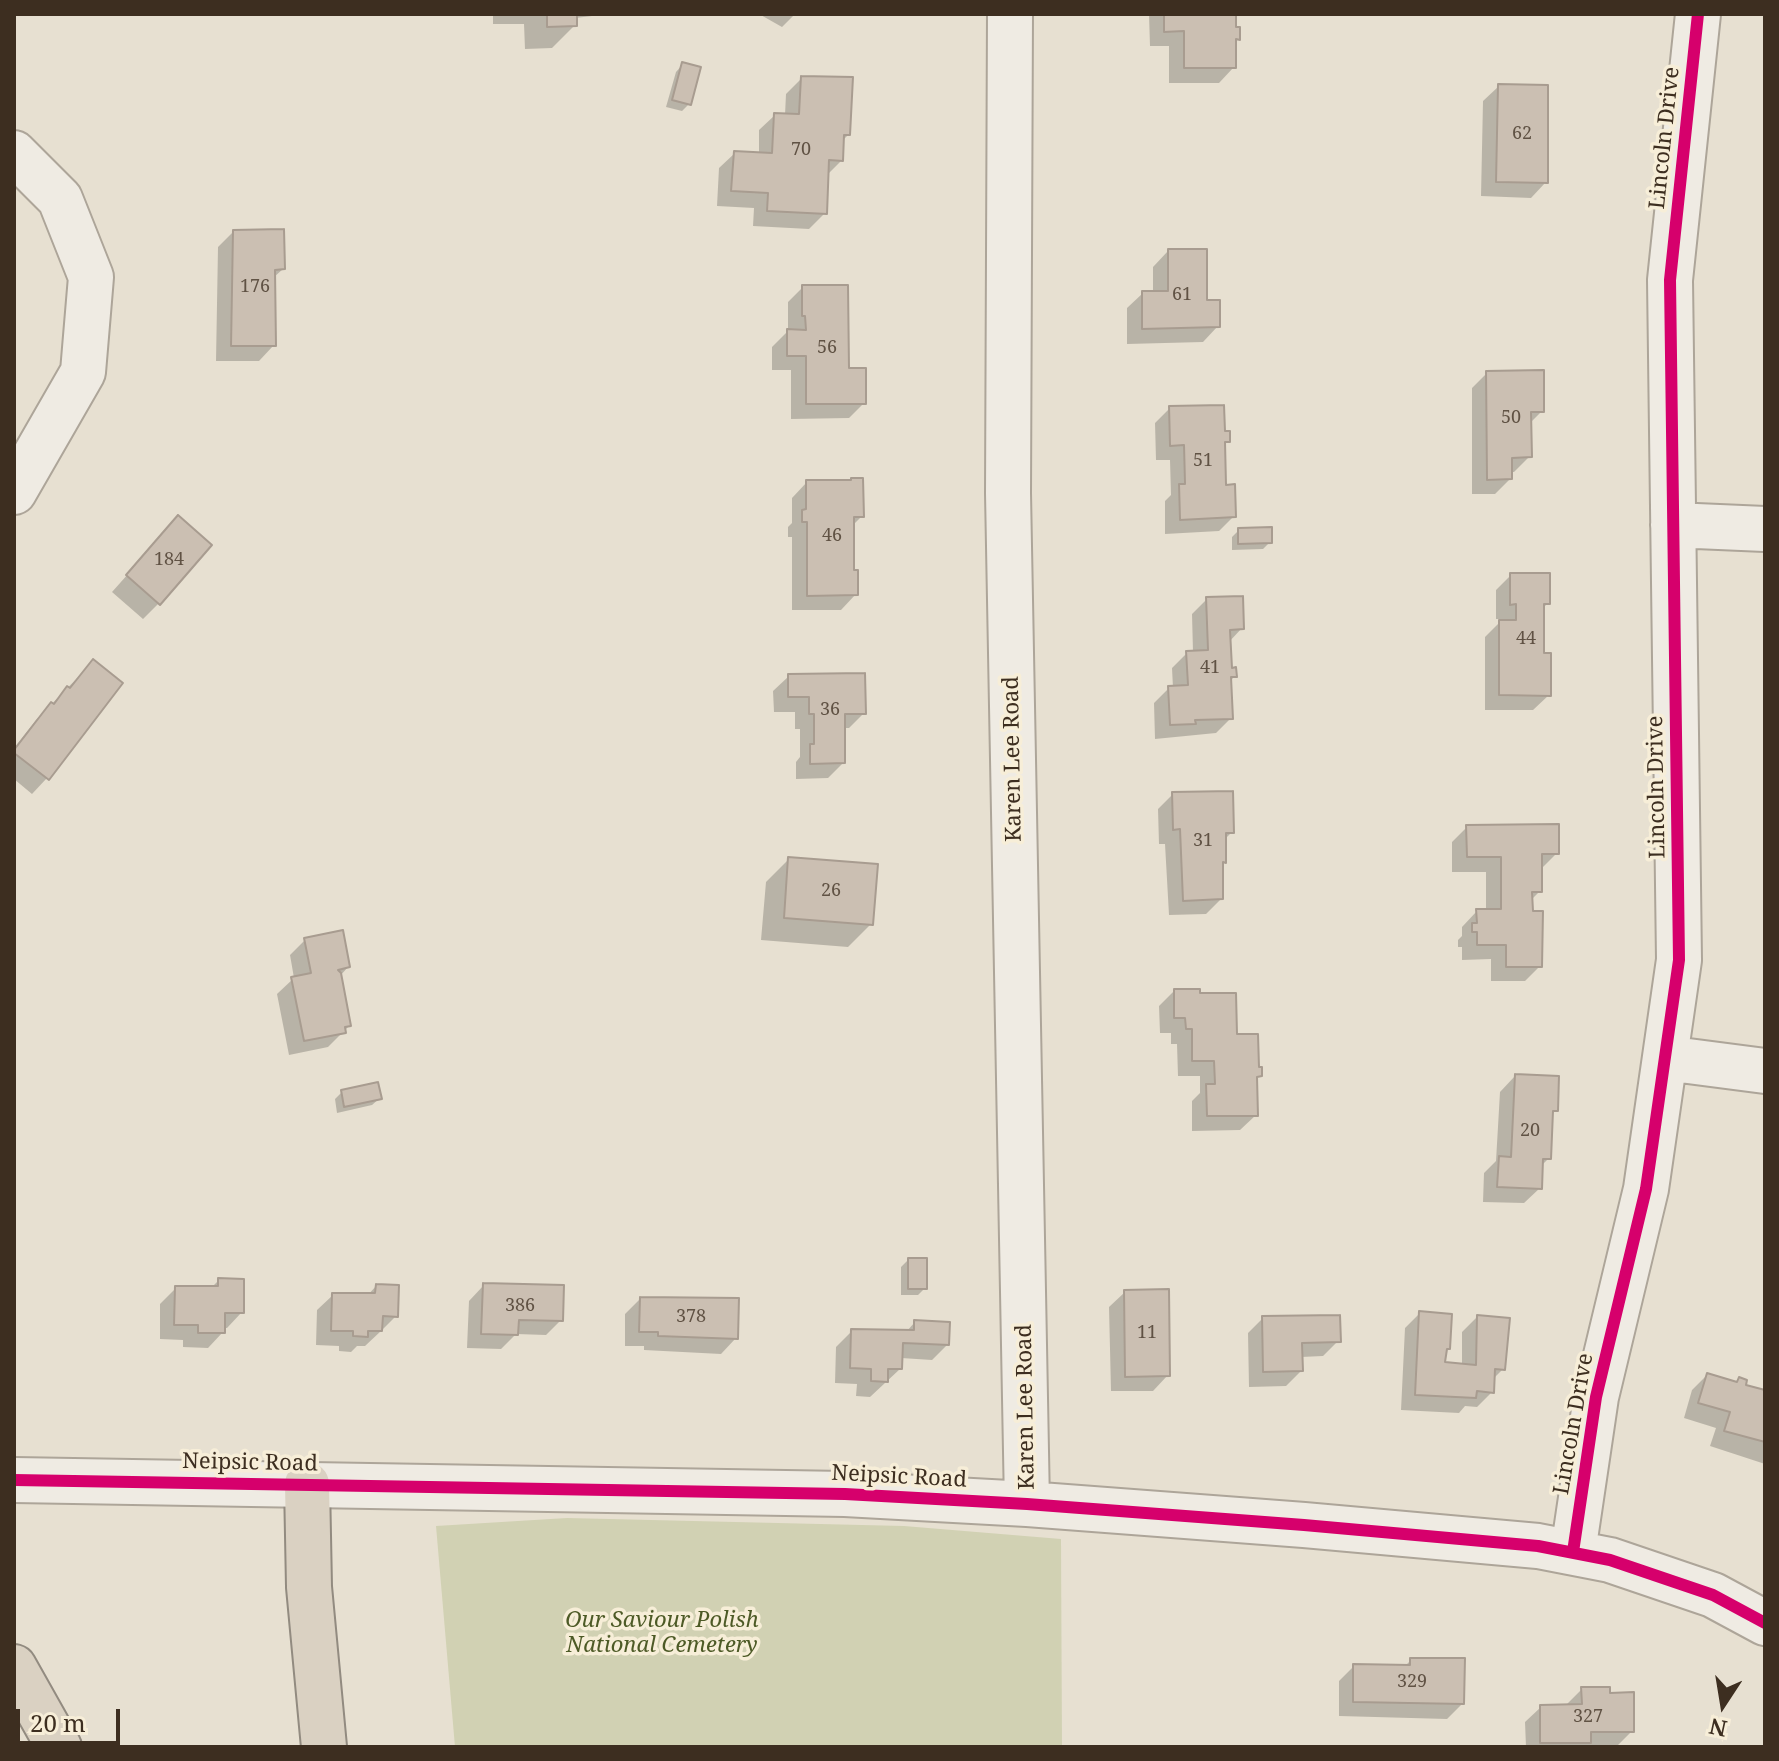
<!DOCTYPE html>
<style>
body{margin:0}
#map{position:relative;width:1779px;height:1761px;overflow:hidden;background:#e7e0d1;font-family:"Noto Serif",serif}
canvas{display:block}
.frame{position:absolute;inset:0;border:16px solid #3d2e20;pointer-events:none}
.north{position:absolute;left:1683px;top:1665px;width:80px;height:80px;-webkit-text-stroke:6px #f7eed8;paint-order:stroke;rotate:192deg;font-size:22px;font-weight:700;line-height:32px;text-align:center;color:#3d2e20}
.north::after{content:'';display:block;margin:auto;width:28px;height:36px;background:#3d2e20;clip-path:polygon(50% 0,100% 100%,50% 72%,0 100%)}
.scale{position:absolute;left:16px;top:1709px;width:104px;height:36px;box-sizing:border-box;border:4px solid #3d2e20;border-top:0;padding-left:10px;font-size:24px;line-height:28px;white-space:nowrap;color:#3d2e20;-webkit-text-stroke:6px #f7eed8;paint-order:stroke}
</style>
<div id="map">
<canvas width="1779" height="1761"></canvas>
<div class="frame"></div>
<div class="north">N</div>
<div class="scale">20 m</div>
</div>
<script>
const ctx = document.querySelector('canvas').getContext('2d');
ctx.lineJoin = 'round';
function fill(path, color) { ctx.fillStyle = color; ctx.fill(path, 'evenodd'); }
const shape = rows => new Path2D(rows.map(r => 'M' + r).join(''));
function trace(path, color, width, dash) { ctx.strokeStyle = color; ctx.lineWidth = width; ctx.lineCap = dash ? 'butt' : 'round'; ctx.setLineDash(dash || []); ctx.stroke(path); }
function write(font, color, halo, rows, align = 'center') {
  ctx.font = font + ' "Noto Serif",serif'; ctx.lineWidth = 7; ctx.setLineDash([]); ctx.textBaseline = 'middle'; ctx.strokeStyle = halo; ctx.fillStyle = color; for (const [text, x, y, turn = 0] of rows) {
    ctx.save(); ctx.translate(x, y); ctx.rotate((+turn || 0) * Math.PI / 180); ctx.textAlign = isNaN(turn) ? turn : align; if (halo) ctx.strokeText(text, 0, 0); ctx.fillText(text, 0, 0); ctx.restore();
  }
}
fill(shape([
 [567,1518,904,1526,1061,1539,1062,1747,455,1747,436,1526]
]), '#d1d1b3');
fill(shape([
 [493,14,609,14,575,18,575,25,552,48,525,49,524,24,493,24],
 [759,14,795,14,782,27],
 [1149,14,1234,14,1238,39,1234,43,1234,67,1219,83,1169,83,1169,46,1150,46],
 [683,64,689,104,682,111,666,107,676,72],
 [802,78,848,135,842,141,841,161,827,175,825,213,809,229,753,226,754,208,717,206,719,168,735,153,759,154,759,130,775,115,785,115,786,94],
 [1499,86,1546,182,1531,198,1481,196,1483,101],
 [233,232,283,269,273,278,274,345,259,361,216,361,218,247],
 [1168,251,1205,302,1218,326,1203,342,1127,344,1127,308,1143,293,1153,293,1153,267],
 [803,287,864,403,849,418,791,419,791,370,772,370,772,347,788,331,788,302],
 [1487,373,1542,411,1529,424,1530,456,1514,472,1510,472,1510,479,1495,494,1472,494,1472,388],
 [1170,408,1223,433,1228,441,1223,447,1224,487,1234,516,1219,531,1165,534,1165,501,1171,495,1170,460,1156,460,1155,423],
 [807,482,862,516,852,526,852,573,856,594,841,610,792,610,792,537,788,537,788,527,792,523,792,498],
 [178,518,158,604,143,619,112,592],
 [1239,530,1270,542,1263,549,1232,550,1232,537],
 [1511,575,1548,603,1542,609,1542,655,1549,695,1533,710,1485,710,1485,637,1503,619,1496,619,1496,590],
 [1207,599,1242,628,1229,642,1230,670,1235,676,1229,682,1231,718,1216,733,1155,739,1154,703,1169,688,1173,688,1172,668,1187,653,1193,652,1192,614],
 [93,662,47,778,32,794,14,779,14,748,36,720],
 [789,676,864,713,849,728,843,728,843,763,828,778,796,779,796,762,800,757,800,729,795,729,795,712,774,712,773,691],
 [1173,794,1232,832,1224,840,1224,862,1221,866,1221,899,1206,914,1169,915,1165,844,1159,844,1158,809],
 [1467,827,1557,853,1541,869,1540,891,1530,901,1540,966,1525,981,1491,981,1491,959,1462,960,1462,947,1458,947,1458,940,1462,936,1462,927,1477,911,1486,911,1486,872,1452,872,1452,842],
 [789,859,871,924,848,947,761,940,766,882],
 [305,940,348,967,340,976,349,1026,328,1047,289,1055,277,994,294,978,290,955],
 [1174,991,1235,1036,1260,1075,1255,1080,1256,1115,1240,1130,1192,1131,1192,1101,1200,1093,1200,1076,1178,1076,1177,1044,1171,1044,1171,1033,1160,1033,1159,1006],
 [1515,1076,1556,1110,1550,1116,1549,1158,1540,1167,1540,1188,1524,1203,1483,1202,1484,1173,1496,1161,1500,1092],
 [342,1092,380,1098,372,1105,337,1113,335,1099],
 [908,1260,925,1288,918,1295,901,1295,901,1267],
 [219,1280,242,1312,227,1328,223,1328,223,1332,208,1348,183,1347,183,1340,160,1339,160,1304,176,1288,211,1288],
 [484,1285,561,1320,546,1335,516,1334,501,1349,467,1348,469,1301],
 [376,1286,396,1316,381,1331,365,1346,357,1346,351,1352,339,1351,339,1346,316,1345,317,1310,333,1295,368,1295],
 [1125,1292,1168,1375,1153,1391,1111,1391,1109,1307],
 [640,1299,736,1338,721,1354,644,1350,644,1346,625,1346,625,1314],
 [1420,1313,1444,1351,1443,1364,1462,1366,1462,1332,1477,1317,1503,1369,1493,1379,1492,1392,1477,1407,1465,1406,1459,1413,1401,1410,1405,1328],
 [1263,1318,1338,1341,1323,1356,1301,1357,1301,1371,1286,1386,1249,1387,1248,1333],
 [915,1322,947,1345,932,1360,901,1358,900,1369,870,1397,856,1396,857,1384,835,1383,836,1347,852,1331,906,1332],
 [1707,1375,1765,1392,1765,1464,1710,1446,1716,1428,1684,1418,1692,1390],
 [1411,1660,1462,1704,1447,1719,1339,1716,1339,1681,1354,1666,1404,1667],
 [1582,1689,1608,1695,1632,1731,1617,1746,1526,1747,1525,1722,1541,1707,1567,1704]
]), '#0003');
const building = shape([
 [547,14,577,14,577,26,547,27,547,14],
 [1164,14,1236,14,1236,27,1240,27,1240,40,1236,39,1236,68,1184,68,1184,31,1164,32,1164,14],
 [682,62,701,67,691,105,672,100,682,62],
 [801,76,853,77,850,135,844,135,843,161,829,160,827,214,767,211,768,193,731,191,734,151,772,153,774,113,799,114,801,76],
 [1498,84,1548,85,1548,183,1496,182,1498,84],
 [284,229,285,269,275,270,276,346,231,346,233,230,284,229],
 [1168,249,1207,249,1207,300,1220,300,1220,327,1142,329,1142,291,1168,291,1168,249],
 [802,285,848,285,849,368,866,368,866,404,806,404,806,356,787,356,787,329,806,330,805,316,802,316,802,285],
 [1544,370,1544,412,1531,412,1532,457,1512,458,1512,479,1487,480,1486,371,1544,370],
 [1224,405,1225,431,1230,431,1230,442,1225,442,1226,485,1235,484,1236,517,1180,520,1179,484,1185,484,1184,445,1170,446,1169,406,1224,405],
 [851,478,863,478,864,517,854,517,854,570,858,570,858,595,807,596,807,522,802,522,802,510,806,509,806,480,851,480,851,478],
 [178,515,212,545,160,605,126,575,178,515],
 [1272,527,1272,543,1238,544,1238,528,1272,527],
 [1510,573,1550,573,1550,604,1544,604,1544,653,1551,653,1551,696,1499,695,1499,620,1516,620,1516,604,1510,605,1510,573],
 [1243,596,1244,629,1230,630,1232,668,1236,667,1237,677,1231,677,1233,719,1195,720,1196,724,1170,725,1168,686,1188,685,1186,651,1208,650,1206,597,1243,596],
 [93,659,123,683,49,780,14,753,14,750,51,702,54,704,67,686,70,688,93,659],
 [865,673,866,714,845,714,845,763,810,764,810,744,814,744,814,714,809,714,809,697,788,697,788,674,865,673],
 [1233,791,1234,833,1226,833,1226,863,1223,862,1223,899,1183,901,1180,829,1173,830,1172,792,1233,791],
 [1559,824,1559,854,1542,854,1542,892,1532,892,1533,911,1543,911,1542,967,1506,967,1506,945,1477,945,1477,932,1472,932,1472,923,1477,923,1476,909,1501,909,1501,857,1467,857,1466,825,1559,824],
 [788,857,878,864,873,925,784,918,788,857],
 [343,930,350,967,338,970,341,973,351,1026,345,1027,346,1033,304,1041,291,977,311,973,304,938,343,930],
 [1174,989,1200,989,1200,993,1236,993,1237,1034,1258,1034,1259,1067,1262,1067,1262,1076,1257,1077,1258,1116,1207,1116,1206,1084,1215,1084,1214,1061,1192,1061,1192,1029,1186,1029,1185,1018,1174,1018,1174,989],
 [1515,1074,1559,1076,1558,1111,1553,1111,1551,1159,1543,1159,1542,1189,1497,1187,1499,1156,1511,1157,1515,1074],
 [378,1082,382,1099,344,1107,341,1090,378,1082],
 [908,1258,927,1258,927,1289,908,1289,908,1258],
 [218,1278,244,1279,244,1313,225,1313,225,1333,198,1333,198,1325,174,1325,175,1286,218,1286,218,1278],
 [483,1283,564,1285,563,1321,519,1320,518,1335,481,1334,483,1283],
 [376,1284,399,1285,398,1317,383,1316,382,1331,368,1331,368,1337,353,1336,353,1331,331,1331,332,1293,375,1293,376,1284],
 [1169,1289,1170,1376,1125,1377,1124,1290,1169,1289],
 [640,1297,739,1298,738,1339,658,1336,658,1332,639,1332,640,1297],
 [1419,1311,1452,1314,1450,1349,1447,1349,1445,1362,1476,1365,1477,1315,1510,1318,1505,1370,1495,1369,1494,1393,1477,1391,1476,1398,1415,1395,1419,1311],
 [1340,1315,1341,1342,1302,1343,1303,1371,1263,1372,1262,1316,1340,1315],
 [914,1320,950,1322,949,1345,903,1343,902,1369,888,1369,888,1382,871,1381,871,1369,850,1368,851,1329,914,1330,914,1320],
 [1707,1373,1737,1382,1739,1377,1747,1380,1746,1385,1765,1390,1765,1442,1724,1431,1730,1412,1698,1403,1707,1373],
 [1410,1658,1465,1658,1464,1704,1353,1702,1353,1664,1410,1665,1410,1658],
 [1581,1687,1610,1687,1610,1693,1634,1692,1634,1732,1591,1732,1591,1743,1540,1743,1540,1705,1582,1704,1581,1687]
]);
fill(building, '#cbbfb2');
trace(building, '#a89c90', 2);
const minor = shape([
 [1010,14,1008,493,1027,1504],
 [14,153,60,199,91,277,83,372,14,492],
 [1673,525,1765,529],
 [1665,1058,1765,1071],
 [14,1480,845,1494,1027,1504,1304,1525,1538,1546,1610,1560,1713,1595,1765,1623],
 [1573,1552,1596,1397,1646,1189,1679,960,1670,280,1698,14]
]);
const highway = shape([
 [307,1484,309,1587,324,1747],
 [14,1667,59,1747]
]);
trace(minor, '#ada599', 48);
trace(highway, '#928b80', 48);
trace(minor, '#efebe3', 44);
trace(highway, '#dad1c2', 44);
trace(shape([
 [14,1480,845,1494,1027,1504,1304,1525,1538,1546,1610,1560,1713,1595,1765,1623],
 [1573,1552,1596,1397,1646,1189,1679,960,1670,280,1698,14]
]), '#d6006c', 12);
write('18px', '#605244', null, [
 ["62",1522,134],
 ["70",801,150],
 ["176",255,287],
 ["61",1182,295],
 ["56",827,348],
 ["50",1511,418],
 ["51",1203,461],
 ["46",832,536],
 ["184",169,560],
 ["44",1526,639],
 ["41",1210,668],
 ["36",830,710],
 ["31",1203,841],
 ["26",831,891],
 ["20",1530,1131],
 ["386",520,1306],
 ["378",691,1317],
 ["11",1147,1333],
 ["329",1412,1682],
 ["327",1588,1717]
]);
write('22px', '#3d2e20', '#f7eed8', [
 ["Lincoln Drive",1665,138,-84],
 ["Karen Lee Road",1013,759,-91],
 ["Lincoln Drive",1657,787,-91],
 ["Karen Lee Road",1026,1407,-91],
 ["Lincoln Drive",1574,1424,-80],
 ["Neipsic Road",250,1463,1],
 ["Neipsic Road",899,1477,3]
]);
write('italic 22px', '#4d5a26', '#f7eed8', [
 ["Our Saviour Polish",662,1621],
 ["National Cemetery",662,1646]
]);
</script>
